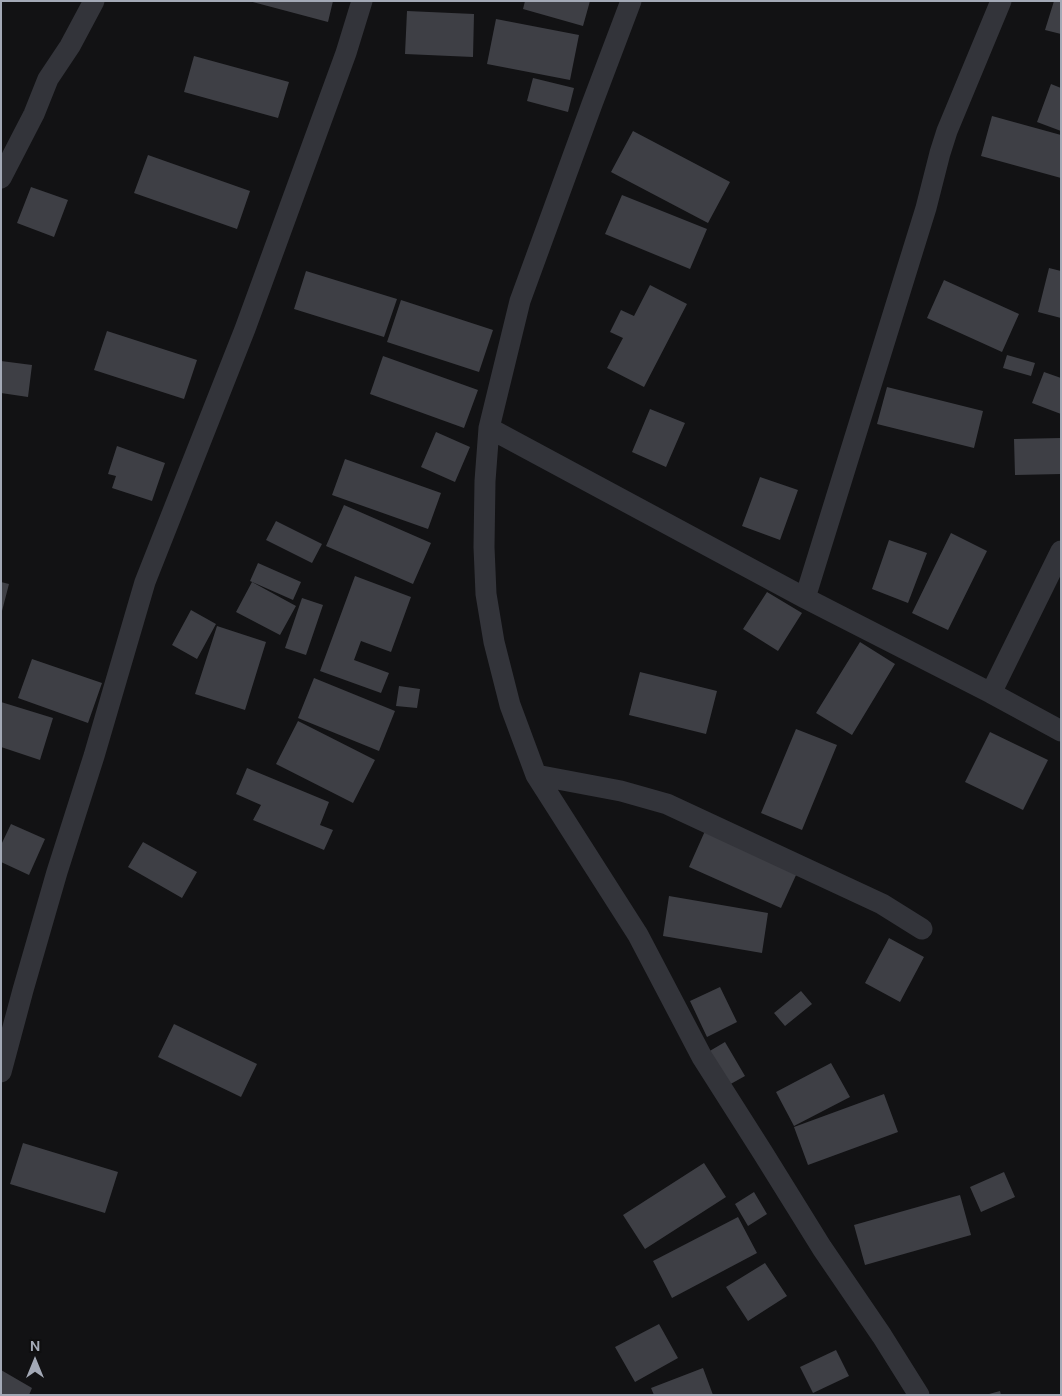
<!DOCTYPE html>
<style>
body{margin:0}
#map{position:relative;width:1062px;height:1396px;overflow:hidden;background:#121214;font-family:"DM Sans",sans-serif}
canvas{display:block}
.frame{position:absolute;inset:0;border:2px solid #a3a9b6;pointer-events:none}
.north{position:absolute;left:10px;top:1336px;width:50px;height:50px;-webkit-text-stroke:4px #0e0e0f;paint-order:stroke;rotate:0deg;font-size:14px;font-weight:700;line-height:20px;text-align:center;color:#a3a9b6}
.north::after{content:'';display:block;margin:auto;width:18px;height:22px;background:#a3a9b6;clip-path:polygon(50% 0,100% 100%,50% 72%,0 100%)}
</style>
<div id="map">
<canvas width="1062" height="1396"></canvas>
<div class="frame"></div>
<div class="north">N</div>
</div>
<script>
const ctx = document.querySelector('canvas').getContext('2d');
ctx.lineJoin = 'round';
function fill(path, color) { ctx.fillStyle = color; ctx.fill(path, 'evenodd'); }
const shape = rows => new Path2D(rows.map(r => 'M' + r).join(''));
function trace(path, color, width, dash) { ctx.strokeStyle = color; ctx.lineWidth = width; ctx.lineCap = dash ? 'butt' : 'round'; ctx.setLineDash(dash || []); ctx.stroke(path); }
fill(shape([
 [249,1,333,1,328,22],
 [525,1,590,1,583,26,523,9],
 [1054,1,1061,1,1061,34,1045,30],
 [407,11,474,14,473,57,405,54],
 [496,19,579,35,570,80,487,64],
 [194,56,289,82,278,118,184,92],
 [533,78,574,88,568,112,527,101],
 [1051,84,1061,88,1061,131,1037,122],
 [992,116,1061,135,1061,178,981,156],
 [633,131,730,182,708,223,611,172],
 [148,155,250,191,237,229,134,193],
 [31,187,68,200,54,237,17,223],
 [622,195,707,229,690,269,605,234],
 [1049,268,1061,271,1061,318,1038,312],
 [306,271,397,299,384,337,294,309],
 [944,280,1019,314,1002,352,927,318],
 [650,285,687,304,644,387,607,368,623,338,610,332,621,310,634,316],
 [401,300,493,330,479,372,387,342],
 [107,331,197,360,184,399,94,370],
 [1007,355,1035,363,1031,376,1003,368],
 [383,356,478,390,464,428,370,394],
 [1,361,32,365,28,397,1,393],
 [1044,372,1061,378,1061,414,1032,403],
 [887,387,983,411,974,448,877,424],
 [650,409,685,423,666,467,632,452],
 [436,432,470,447,455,482,421,467],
 [1061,438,1061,474,1015,475,1014,439],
 [117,446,165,463,152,501,112,488,116,476,108,474],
 [345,459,441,493,428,529,332,495],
 [760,477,798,490,780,540,742,526],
 [344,505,431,543,413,584,326,546],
 [276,521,322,544,312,563,266,540],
 [951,533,987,551,948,630,912,613],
 [889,540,927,553,908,603,872,589],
 [258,563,301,582,293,600,250,581],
 [355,576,411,597,391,652,361,641,354,660,389,673,381,693,320,671],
 [1,582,9,584,2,611,1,611],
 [252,582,296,606,280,635,236,612],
 [767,592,802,613,778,651,743,629],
 [302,598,323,605,306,655,285,648],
 [191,610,216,624,197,659,172,645],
 [217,626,266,642,245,710,195,694],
 [860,642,895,664,852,735,816,713],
 [32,659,102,683,88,723,18,698],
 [640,672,717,691,706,734,629,715],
 [314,678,395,711,379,751,298,718],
 [399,686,420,689,417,708,396,706],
 [1,702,53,718,40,760,1,747],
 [298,721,375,760,353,803,276,764],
 [796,729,837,745,802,830,761,813],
 [990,732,1048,760,1023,810,965,782],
 [247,768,329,802,320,825,333,830,324,850,253,820,261,805,236,794],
 [11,824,45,839,29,875,1,862,1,845],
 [705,831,797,873,781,908,689,867],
 [143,842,197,872,182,898,128,867],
 [669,896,768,913,762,953,663,936],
 [889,938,924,957,900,1002,865,983],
 [720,987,737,1022,707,1037,690,1001],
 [801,991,812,1004,785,1026,774,1013],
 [174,1024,257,1064,241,1097,158,1057],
 [725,1042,745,1076,727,1086,708,1052],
 [831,1063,850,1097,794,1126,776,1092],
 [884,1094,898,1132,808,1165,794,1127],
 [23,1143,118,1172,105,1213,10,1184],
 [704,1163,726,1197,645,1249,623,1215],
 [1004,1172,1015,1197,981,1212,970,1187],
 [754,1192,767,1214,748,1226,735,1204],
 [960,1195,971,1235,865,1265,854,1225],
 [738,1217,757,1253,672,1298,653,1261],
 [765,1263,787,1296,748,1321,726,1287],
 [659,1324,678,1358,635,1382,615,1347],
 [836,1350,849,1376,813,1393,800,1367],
 [703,1368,713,1395,654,1395,651,1388],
 [1,1370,32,1388,29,1395,1,1395],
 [1000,1391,1001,1395,989,1395,989,1394]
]), '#3e3f45');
trace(shape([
 [631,1,592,104,520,301,489,428,485,481,484,547,486,594,494,642,510,705,536,775,638,935,702,1057,763,1153,822,1248,882,1336,919,1395],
 [1,178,34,114,48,79,70,46,94,1],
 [489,428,805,598,991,693,1061,731],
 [805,598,926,208,940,153,947,131,1001,1],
 [991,693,1061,551],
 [536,775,621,791,667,804,882,904,922,929],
 [1,1072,23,990,57,872,94,756,145,582,245,329,346,53,362,1]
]), '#33343a', 21);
</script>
